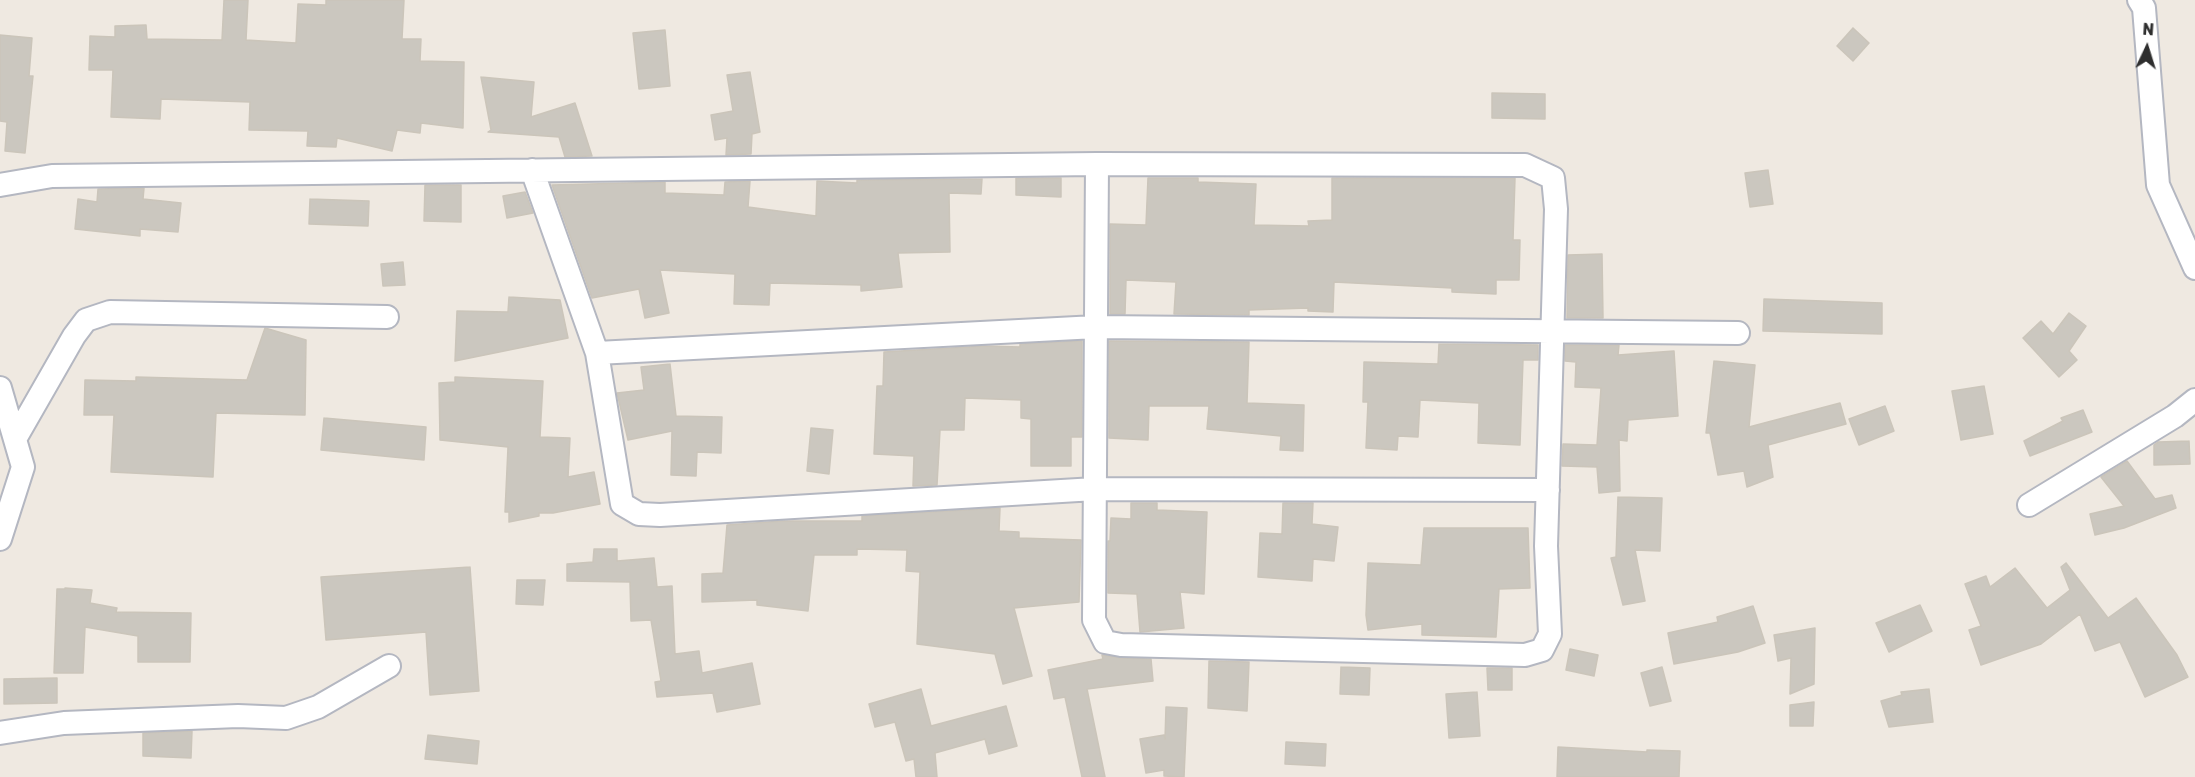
<!DOCTYPE html>
<style>
body{margin:0}
#map{position:relative;width:2195px;height:777px;overflow:hidden;background:#efe9e1;font-family:Rubik,sans-serif}
canvas{display:block}
.north{position:absolute;left:2117px;top:18px;width:60px;height:60px;-webkit-text-stroke:4px #fff;paint-order:stroke;rotate:4deg;font-size:16px;font-weight:700;line-height:24px;text-align:center;color:#2e2e2e}
.north::after{content:'';display:block;margin:auto;width:21px;height:27px;background:#2e2e2e;clip-path:polygon(50% 0,100% 100%,50% 72%,0 100%)}
</style>
<div id="map">
<canvas width="2195" height="777"></canvas>
<div class="north">N</div>
</div>
<script>
const ctx = document.querySelector('canvas').getContext('2d');
ctx.lineJoin = 'round';
function fill(path, color) { ctx.fillStyle = color; ctx.fill(path, 'evenodd'); }
const shape = rows => new Path2D(rows.map(r => 'M' + r).join(''));
function trace(path, color, width, dash) { ctx.strokeStyle = color; ctx.lineWidth = width; ctx.lineCap = dash ? 'butt' : 'round'; ctx.setLineDash(dash || []); ctx.stroke(path); }
const building = shape([
 [224,0,248,0,246,40,296,43,298,4,326,5,326,0,404,0,402,39,421,39,420,61,464,62,463,128,421,123,420,133,397,130,392,151,337,138,336,147,307,146,308,131,249,130,250,102,161,99,160,119,111,117,113,70,89,70,90,36,115,37,115,26,146,25,147,39,222,40,224,0],
 [1853,28,1869,43,1853,61,1837,46,1853,28],
 [665,30,670,86,639,89,633,33,665,30],
 [0,35,32,38,29,76,33,76,25,153,5,151,7,122,0,121,0,35],
 [750,72,760,132,752,134,751,154,726,155,727,138,715,140,711,115,733,111,727,75,750,72],
 [481,77,534,82,531,117,575,103,592,156,565,157,559,137,488,132,491,130,481,77],
 [1492,93,1545,94,1545,119,1492,118,1492,93],
 [1768,170,1773,204,1750,207,1745,173,1768,170],
 [1016,178,1061,178,1061,197,1016,195,1016,178],
 [1148,178,1198,178,1198,182,1256,184,1254,225,1309,226,1308,221,1332,220,1332,178,1515,178,1513,240,1520,240,1519,280,1496,280,1496,294,1452,292,1452,288,1334,282,1333,312,1308,311,1308,308,1249,310,1249,315,1174,314,1176,282,1126,280,1125,314,1110,314,1110,224,1146,225,1148,178],
 [982,179,981,194,949,193,950,252,898,253,902,287,861,291,861,285,770,283,769,305,734,304,735,274,660,270,669,313,645,318,639,289,592,298,552,185,665,182,665,193,724,195,725,182,750,181,748,207,816,216,817,181,857,183,857,180,982,179],
 [425,185,461,185,461,222,424,221,425,185],
 [144,188,143,199,181,203,178,232,140,229,140,236,75,229,78,199,97,202,98,189,144,188],
 [525,192,533,213,507,218,503,196,525,192],
 [310,199,369,201,368,226,309,224,310,199],
 [1602,254,1603,318,1567,318,1568,255,1602,254],
 [403,262,405,285,383,286,381,264,403,262],
 [509,297,560,300,568,338,455,361,457,311,508,312,509,297],
 [1764,299,1882,303,1882,334,1763,331,1764,299],
 [2069,313,2086,326,2069,351,2077,360,2059,377,2023,338,2041,321,2053,334,2069,313],
 [265,328,306,340,305,415,216,413,213,477,111,472,114,415,84,415,85,380,136,381,136,377,247,380,265,328],
 [1082,341,1082,437,1071,437,1071,466,1031,466,1031,419,1021,418,1021,400,965,398,964,430,940,430,937,485,913,486,914,456,874,454,877,386,883,386,884,352,985,346,1020,347,1020,344,1082,341],
 [1109,341,1249,342,1247,403,1304,405,1303,451,1280,450,1281,436,1207,429,1209,406,1149,406,1148,440,1109,438,1109,341],
 [1439,344,1538,345,1538,360,1523,360,1520,445,1478,443,1479,403,1420,400,1418,437,1398,436,1397,450,1366,448,1368,402,1363,402,1364,362,1438,364,1439,344],
 [1565,345,1619,345,1618,355,1674,351,1678,416,1628,420,1627,441,1619,440,1620,491,1599,493,1597,467,1562,466,1563,444,1597,445,1601,388,1575,387,1576,362,1565,361,1565,345],
 [1714,361,1755,365,1749,427,1840,403,1846,424,1768,445,1773,477,1747,487,1744,471,1718,475,1710,433,1706,433,1714,361],
 [670,364,676,416,722,417,721,453,697,452,696,476,671,475,672,431,628,440,617,393,644,390,641,367,670,364],
 [455,377,543,381,540,437,570,438,568,477,594,472,600,504,553,513,539,513,539,516,509,522,509,512,505,512,508,447,440,440,439,383,455,382,455,377],
 [1984,386,1993,434,1961,440,1952,391,1984,386],
 [1885,406,1894,431,1859,445,1849,419,1885,406],
 [2083,410,2092,432,2030,456,2024,441,2063,421,2061,418,2083,410],
 [324,418,426,427,424,460,321,450,324,418],
 [811,428,833,430,829,474,807,471,811,428],
 [2189,441,2190,464,2154,465,2154,445,2158,442,2189,441],
 [2127,461,2155,499,2172,495,2176,508,2124,528,2095,535,2090,514,2124,506,2101,477,2127,461],
 [1618,497,1662,498,1660,551,1635,550,1645,601,1623,605,1611,558,1616,557,1618,497],
 [1131,503,1157,503,1157,510,1207,512,1204,594,1180,592,1184,628,1140,632,1137,594,1108,593,1108,541,1110,541,1111,518,1131,519,1131,503],
 [1283,503,1313,503,1312,524,1338,527,1334,561,1313,559,1312,581,1258,577,1260,533,1282,534,1283,503],
 [1000,508,999,531,1019,532,1019,538,1081,540,1079,602,1014,608,1032,676,1003,684,995,654,917,644,920,572,906,571,907,550,857,549,857,555,814,555,808,611,757,605,757,600,702,602,702,574,723,573,727,525,782,521,862,521,862,516,1000,508],
 [1424,528,1528,528,1530,588,1499,589,1496,637,1422,635,1422,624,1368,630,1366,615,1368,563,1421,565,1424,528],
 [594,549,617,549,617,561,654,558,657,587,672,586,675,654,699,651,702,673,752,663,760,704,717,712,713,693,657,697,655,682,661,681,651,620,631,621,630,582,567,581,567,564,593,562,594,549],
 [2066,563,2108,618,2136,598,2177,655,2188,677,2145,697,2120,642,2095,651,2080,614,2041,644,1981,665,1969,630,1981,626,1965,584,1986,576,1990,587,2015,568,2047,608,2070,590,2061,567,2066,563],
 [470,567,479,691,430,695,426,632,326,640,321,577,470,567],
 [517,580,545,580,543,605,516,604,517,580],
 [65,588,92,590,90,603,117,608,116,612,191,613,190,662,138,662,138,636,85,627,83,673,54,673,57,589,65,589,65,588],
 [1920,605,1932,631,1889,652,1876,623,1920,605],
 [1753,606,1765,643,1738,652,1674,664,1668,633,1718,622,1717,617,1753,606],
 [1815,628,1814,684,1790,694,1791,658,1778,661,1774,635,1815,628],
 [1570,649,1598,655,1594,676,1566,670,1570,649],
 [1102,655,1121,658,1151,659,1153,681,1087,689,1105,777,1082,777,1065,697,1054,699,1048,670,1103,659,1102,655],
 [1209,661,1249,662,1247,711,1208,708,1209,661],
 [1341,667,1370,668,1369,695,1340,694,1341,667],
 [1662,667,1671,701,1650,706,1641,673,1662,667],
 [1487,668,1512,668,1512,690,1488,690,1487,668],
 [57,678,57,703,4,704,4,679,57,678],
 [921,689,931,726,1006,706,1017,746,989,754,985,739,935,753,937,777,916,777,914,759,906,761,895,722,875,727,869,704,921,689],
 [1929,689,1933,722,1889,727,1881,701,1902,695,1901,692,1929,689],
 [1477,692,1480,736,1449,738,1446,694,1477,692],
 [1814,702,1813,726,1790,726,1790,705,1814,702],
 [1166,707,1187,708,1184,777,1164,776,1164,770,1146,773,1140,739,1164,735,1165,739,1166,707],
 [192,731,191,758,143,756,143,733,192,731],
 [428,735,479,741,477,764,425,759,428,735],
 [1286,742,1326,744,1325,766,1285,764,1286,742],
 [1558,747,1647,752,1647,750,1680,751,1679,777,1557,777,1558,747]
]);
fill(building, '#cbc7bf');
trace(building, '#cbc5ba', 1.5);
const street = shape([
 [2139,0,2144,8,2158,185,2195,268],
 [532,170,597,353,622,504,639,514,660,515,1095,489,1548,490],
 [0,185,52,176,1097,164,1525,165,1553,178,1556,209,1546,546,1550,634,1542,650,1525,655,1121,645,1105,642,1094,620,1097,164],
 [597,353,1096,327,1738,333],
 [0,388,23,467,0,539],
 [15,439,74,336,86,320,110,312,387,317],
 [2029,505,2175,416,2195,400],
 [0,733,64,723,238,716,286,718,318,707,389,666]
]);
trace(street, '#b4b7c1', 26);
trace(street, '#fff', 22);
</script>
